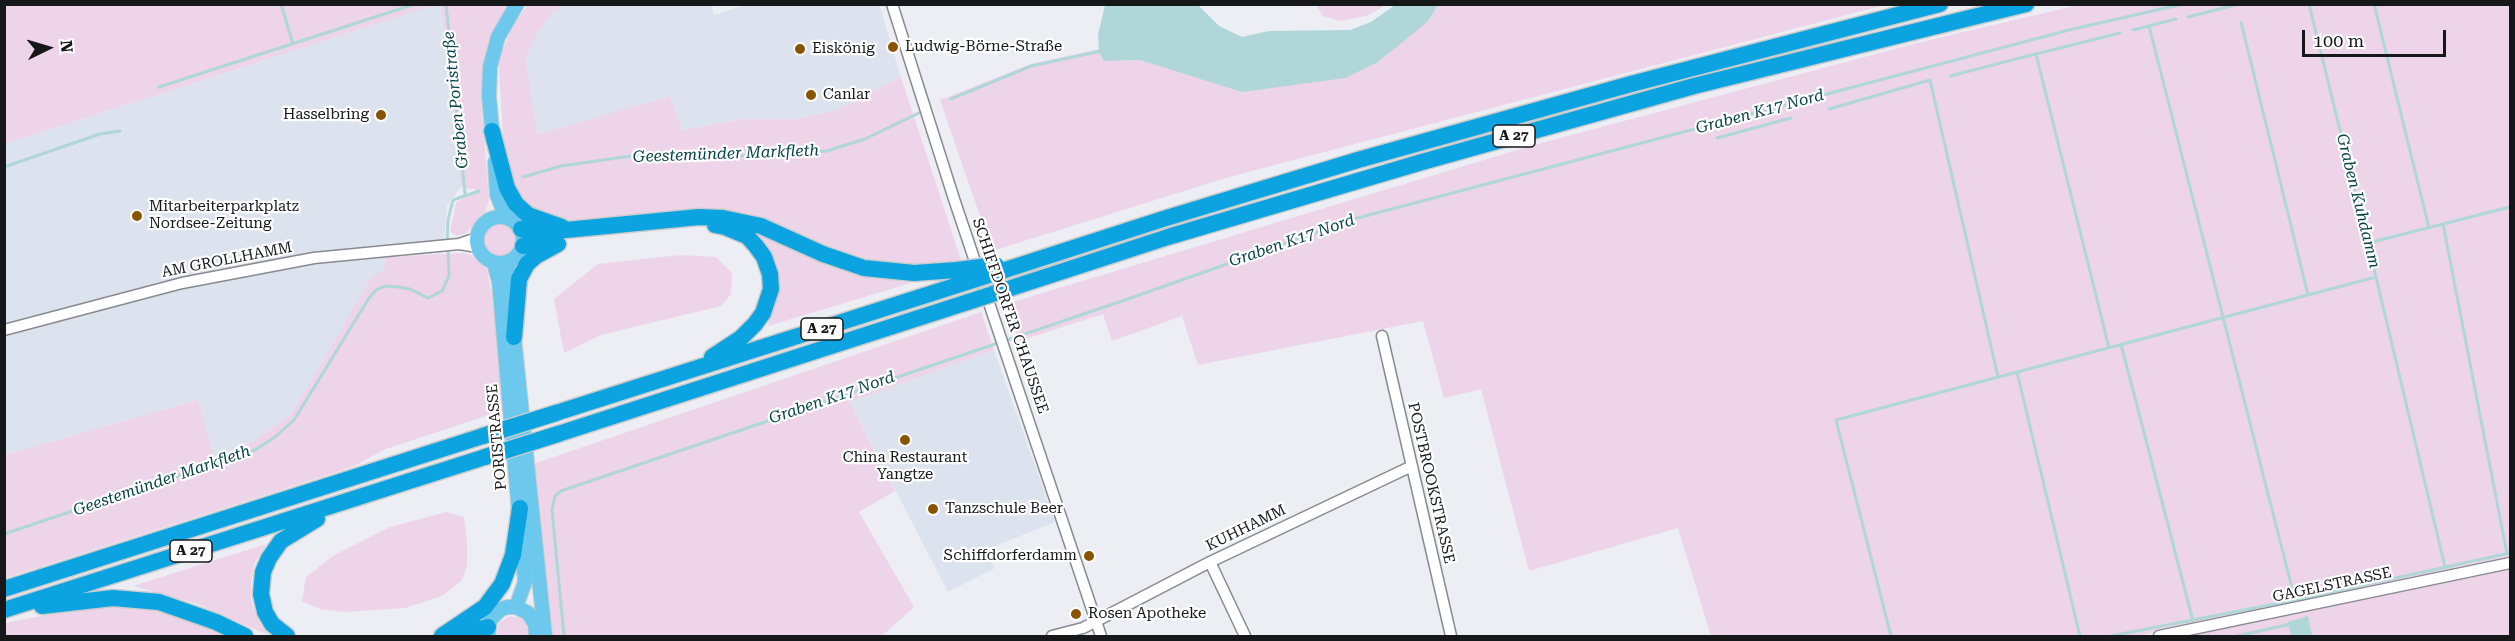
<!DOCTYPE html>
<meta charset="utf-8">
<style>
body{margin:0}
#map{position:relative;width:2515px;height:641px;overflow:hidden;background:#eceef4;font-family:"Roboto Serif",serif}
canvas{display:block}
.frame{position:absolute;inset:0;border:6px solid #161719;pointer-events:none}
.north{position:absolute;left:18px;top:18px;width:60px;height:60px;-webkit-text-stroke:4px #fff;paint-order:stroke;rotate:85deg;font-size:16px;font-weight:700;line-height:24px;text-align:center;color:#161719}
.north::after{content:'';display:block;margin:auto;width:21px;height:27px;background:#161719;clip-path:polygon(50% 0,100% 100%,50% 72%,0 100%)}
.scale{position:absolute;left:2302px;top:30px;width:144px;height:27px;box-sizing:border-box;border:3px solid #161719;border-top:0;padding-left:8px;font-size:18px;line-height:21px;white-space:nowrap;color:#161719;-webkit-text-stroke:4px #fff;paint-order:stroke}
</style>
<div id="map">
<canvas width="2515" height="641"></canvas>
<div class="frame"></div>
<div class="north">N</div>
<div class="scale">100 m</div>
</div>
<script>
const ctx = document.querySelector('canvas').getContext('2d');
ctx.lineJoin = 'round';
function fill(path, color) { ctx.fillStyle = color; ctx.fill(path, 'evenodd'); }
const shape = rows => new Path2D(rows.map(r => 'M' + r).join(''));
function trace(path, color, width, dash) { ctx.strokeStyle = color; ctx.lineWidth = width; ctx.lineCap = dash ? 'butt' : 'round'; ctx.setLineDash(dash || []); ctx.stroke(path); }
function write(font, color, halo, rows, align = 'center') {
  ctx.font = font + ' "Roboto Serif",serif'; ctx.lineWidth = 4.5; ctx.setLineDash([]); ctx.textBaseline = 'middle'; ctx.strokeStyle = halo; ctx.fillStyle = color; for (const [text, x, y, turn = 0] of rows) {
    ctx.save(); ctx.translate(x, y); ctx.rotate((+turn || 0) * Math.PI / 180); ctx.textAlign = isNaN(turn) ? turn : align; if (halo) ctx.strokeText(text, 0, 0); ctx.fillText(text, 0, 0); ctx.restore();
  }
}
fill(shape([
 [879,4,901,77,838,110,798,119,744,119,682,130,670,96,537,136,526,59,536,35,553,12,560,8,558,5,711,5,714,15,745,5],
 [435,5,441,5,461,187,447,205,443,253,386,257,386,267,370,279,291,415,217,466,198,400,5,455,5,144],
 [994,350,1055,522,985,550,995,568,948,592,850,402]
]), '#dce2ee');
fill(shape([
 [5,4,435,4,435,5,5,144],
 [441,5,509,5,500,18,489,44,483,68,481,99,489,200,485,213,465,234,456,236,450,231,456,203,464,197,478,193,477,190,461,187],
 [528,5,558,5,560,8,553,12,536,35,526,59,537,135,670,96,682,130,744,119,798,119,838,110,901,77,961,260,907,265,881,263,824,246,765,218,742,212,677,210,571,221,540,215,520,199,514,188,504,150,499,70,499,60,512,26],
 [1316,5,1386,5,1366,16,1340,21,1323,16],
 [1438,5,1885,5,1229,177,992,251,940,100,1031,64,1099,49,1104,61,1140,60,1181,72,1428,21],
 [2078,5,2510,5,2510,559,2138,636,1711,636,1678,528,1529,571,1481,389,1444,398,1423,321,1198,365,1182,316,1112,341,1103,314,1019,341,1006,304,1534,145,1917,43],
 '483 240a16 16 0 1 1 32 0a16 16 0 1 1-32 0Z',
 [755,233,821,261,865,276,911,283,768,326,777,293],
 [463,253,471,255,487,270,492,297,504,410,386,449,352,467,5,578,5,455,198,400,217,466,291,415,370,279,386,267,386,257],
 [680,255,716,257,732,273,731,294,721,306,601,335,564,353,554,299,598,264],
 [981,312,994,350,850,402,895,491,859,512,914,607,883,635,548,636,533,464],
 [447,512,464,517,467,540,467,567,461,581,442,596,405,608,344,612,320,609,302,601,306,577,333,556,390,527],
 [266,544,254,564,251,582,251,601,259,622,268,635,198,604,133,586],
 [2510,566,2510,636,2179,636],
 [119,607,151,609,174,615,225,636,5,636,4,624,13,621,70,611],
 [510,616,523,619,527,624,528,636,497,636,499,623]
]), '#edd4e9');
fill(shape([
 [1105,5,1198,5,1219,26,1242,37,1269,31,1350,30,1371,22,1395,5,1438,5,1428,21,1399,45,1376,63,1345,78,1242,92,1140,60,1104,61,1099,52,1098,35],
 [2308,616,2312,636,2291,636,2288,622]
]), '#afd6d9');
trace(shape([
 [281,4,293,44],
 [446,4,465,194],
 [2374,4,2429,228],
 [2188,17,2239,4],
 [2241,22,2308,295],
 [2149,26,2295,600],
 [2133,30,2176,19],
 [2036,54,2120,33],
 [1950,76,2036,54,2109,348],
 [159,87,415,4],
 [951,99,1031,66,1101,51],
 [1829,109,1930,80,1998,377],
 [1717,138,1791,118],
 [4,167,100,134,120,131],
 [523,177,561,166,631,156,719,157,827,151,865,139,923,111],
 [2443,224,2507,554],
 [447,241,448,220,453,200,479,191],
 [2368,243,2510,207],
 [2376,277,2445,567],
 [2121,344,2193,621],
 [2017,372,2080,636],
 [4,534,255,450,275,437,294,420,369,298,376,290,385,286,398,287,410,289,428,298,442,291,449,276,448,248],
 [564,636,552,510,555,496,561,491,1128,299,1354,219,2069,30,2183,4],
 [1891,636,1836,420,2376,277,2309,4],
 [2111,636,2295,600,2510,553],
 [2237,636,2291,624]
]), '#afd6d9', 3);
const minor = shape([
 [892,4,954,199,1101,636],
 [459,244,478,247],
 [4,330,182,283,314,258,459,244,477,238],
 [1382,336,1451,636],
 [1210,562,1245,636],
 [1052,636,1083,628,1210,562,1412,466],
 [2159,636,2510,563]
]);
const major = shape([
 [493,140,489,97,490,67,498,37,517,4],
 [495,162,497,195,506,217],
 '477 240a23 23 0 1 1 46 0a23 23 0 1 1-46 0Z',
 [508,262,511,308],
 [494,263,499,282,525,582,516,607],
 [513,327,545,636],
 [488,636,490,620,501,609,508,607,516,607,528,613,535,624,536,636]
]);
const highway = shape([
 [492,131,507,188,516,204,528,215,562,227],
 [521,229,535,233,699,217,723,218,761,226,823,254,864,268,914,273,957,270],
 [523,246,552,239],
 [1005,270,1163,219,1358,160,1631,84,1940,4],
 [1008,289,1168,237,1422,162,1694,86,2026,4],
 [514,337,519,279,527,264,536,256,558,244],
 [712,357,741,338,755,324,763,313,771,289,770,274,764,257,756,246,747,236,725,227,715,225],
 [556,413,961,284],
 [558,434,968,302],
 [4,589,483,436],
 [42,606,113,598,159,602,216,622,245,636],
 [4,610,485,457],
 [453,635,488,627],
 [287,636,272,624,265,612,261,594,263,572,269,558,281,541,317,519],
 [442,636,485,607,502,584,513,555,520,508]
]);
trace(minor, '#888a8f', 13);
trace(major, '#ccc', 16);
trace(highway, '#ccc', 19);
trace(minor, '#fff', 10);
trace(major, '#6dc8ed', 14);
trace(highway, '#0ba4e1', 16);
const highwayBridge = shape([
 [957,270,996,265],
 [961,284,1005,270],
 [968,302,1008,289],
 [483,436,556,413],
 [485,457,558,434]
]);
trace(highwayBridge, '#ccc', 19, []);
trace(highwayBridge, '#0ba4e1', 16);
for (const [x, y, r, color] of [
 [893,47,6,"#895400"],
 [800,49,6,"#895400"],
 [811,95,6,"#895400"],
 [381,115,6,"#895400"],
 [137,216,6,"#895400"],
 [905,440,6,"#895400"],
 [933,509,6,"#895400"],
 [1089,556,6,"#895400"],
 [1076,614,6,"#895400"]
]) { const dot = new Path2D(); dot.arc(x, y, r, 0, 2 * Math.PI); ctx.fillStyle = color; ctx.fill(dot); trace(dot, '#fff', 2); }
for (const [x, y, w] of [
 [1514,136,42],
 [822,329,42],
 [191,551,42]
]) { const box = new Path2D(); box.roundRect(x - w / 2, y - 11, w, 22, 4.5); ctx.fillStyle = '#fff'; ctx.fill(box); trace(box, '#161719', 1.5); }
write('bold 14px', '#161719', null, [
 ["A 27",1514,136],
 ["A 27",822,329],
 ["A 27",191,551]
]);
write('15px', '#161719', '#fff', [
 ["Ludwig-Börne-Straße",905,47],
 ["Eiskönig",812,49],
 ["Canlar",823,95],
 ["Hasselbring",369,115,"right"],
 ["Mitarbeiterparkplatz",149,207],
 ["Nordsee-Zeitung",149,224],
 ["China Restaurant",905,458,"center"],
 ["Yangtze",905,475,"center"],
 ["Tanzschule Beer",945,509],
 ["Schiffdorferdamm",1077,556,"right"],
 ["Rosen Apotheke",1088,614]
], 'left');
write('15px', '#161719', '#fff', [
 ["AM GROLLHAMM",227,260,-11],
 ["SCHIFFDORFER CHAUSSEE",1010,316,71],
 ["PORISTRASSE",497,437,-95],
 ["POSTBROOKSTRASSE",1431,483,77],
 ["KUHHAMM",1246,528,-26],
 ["GAGELSTRASSE",2332,585,-12]
]);
write('italic 16px', '#054247', '#fff', [
 ["Graben Poristraße",456,100,-96],
 ["Graben K17 Nord",1760,112,-15],
 ["Geestemünder Markfleth",726,154,-2],
 ["Graben Kuhdamm",2358,201,76],
 ["Graben K17 Nord",1292,241,-19],
 ["Graben K17 Nord",832,398,-19],
 ["Geestemünder Markfleth",162,481,-19]
]);
</script>
